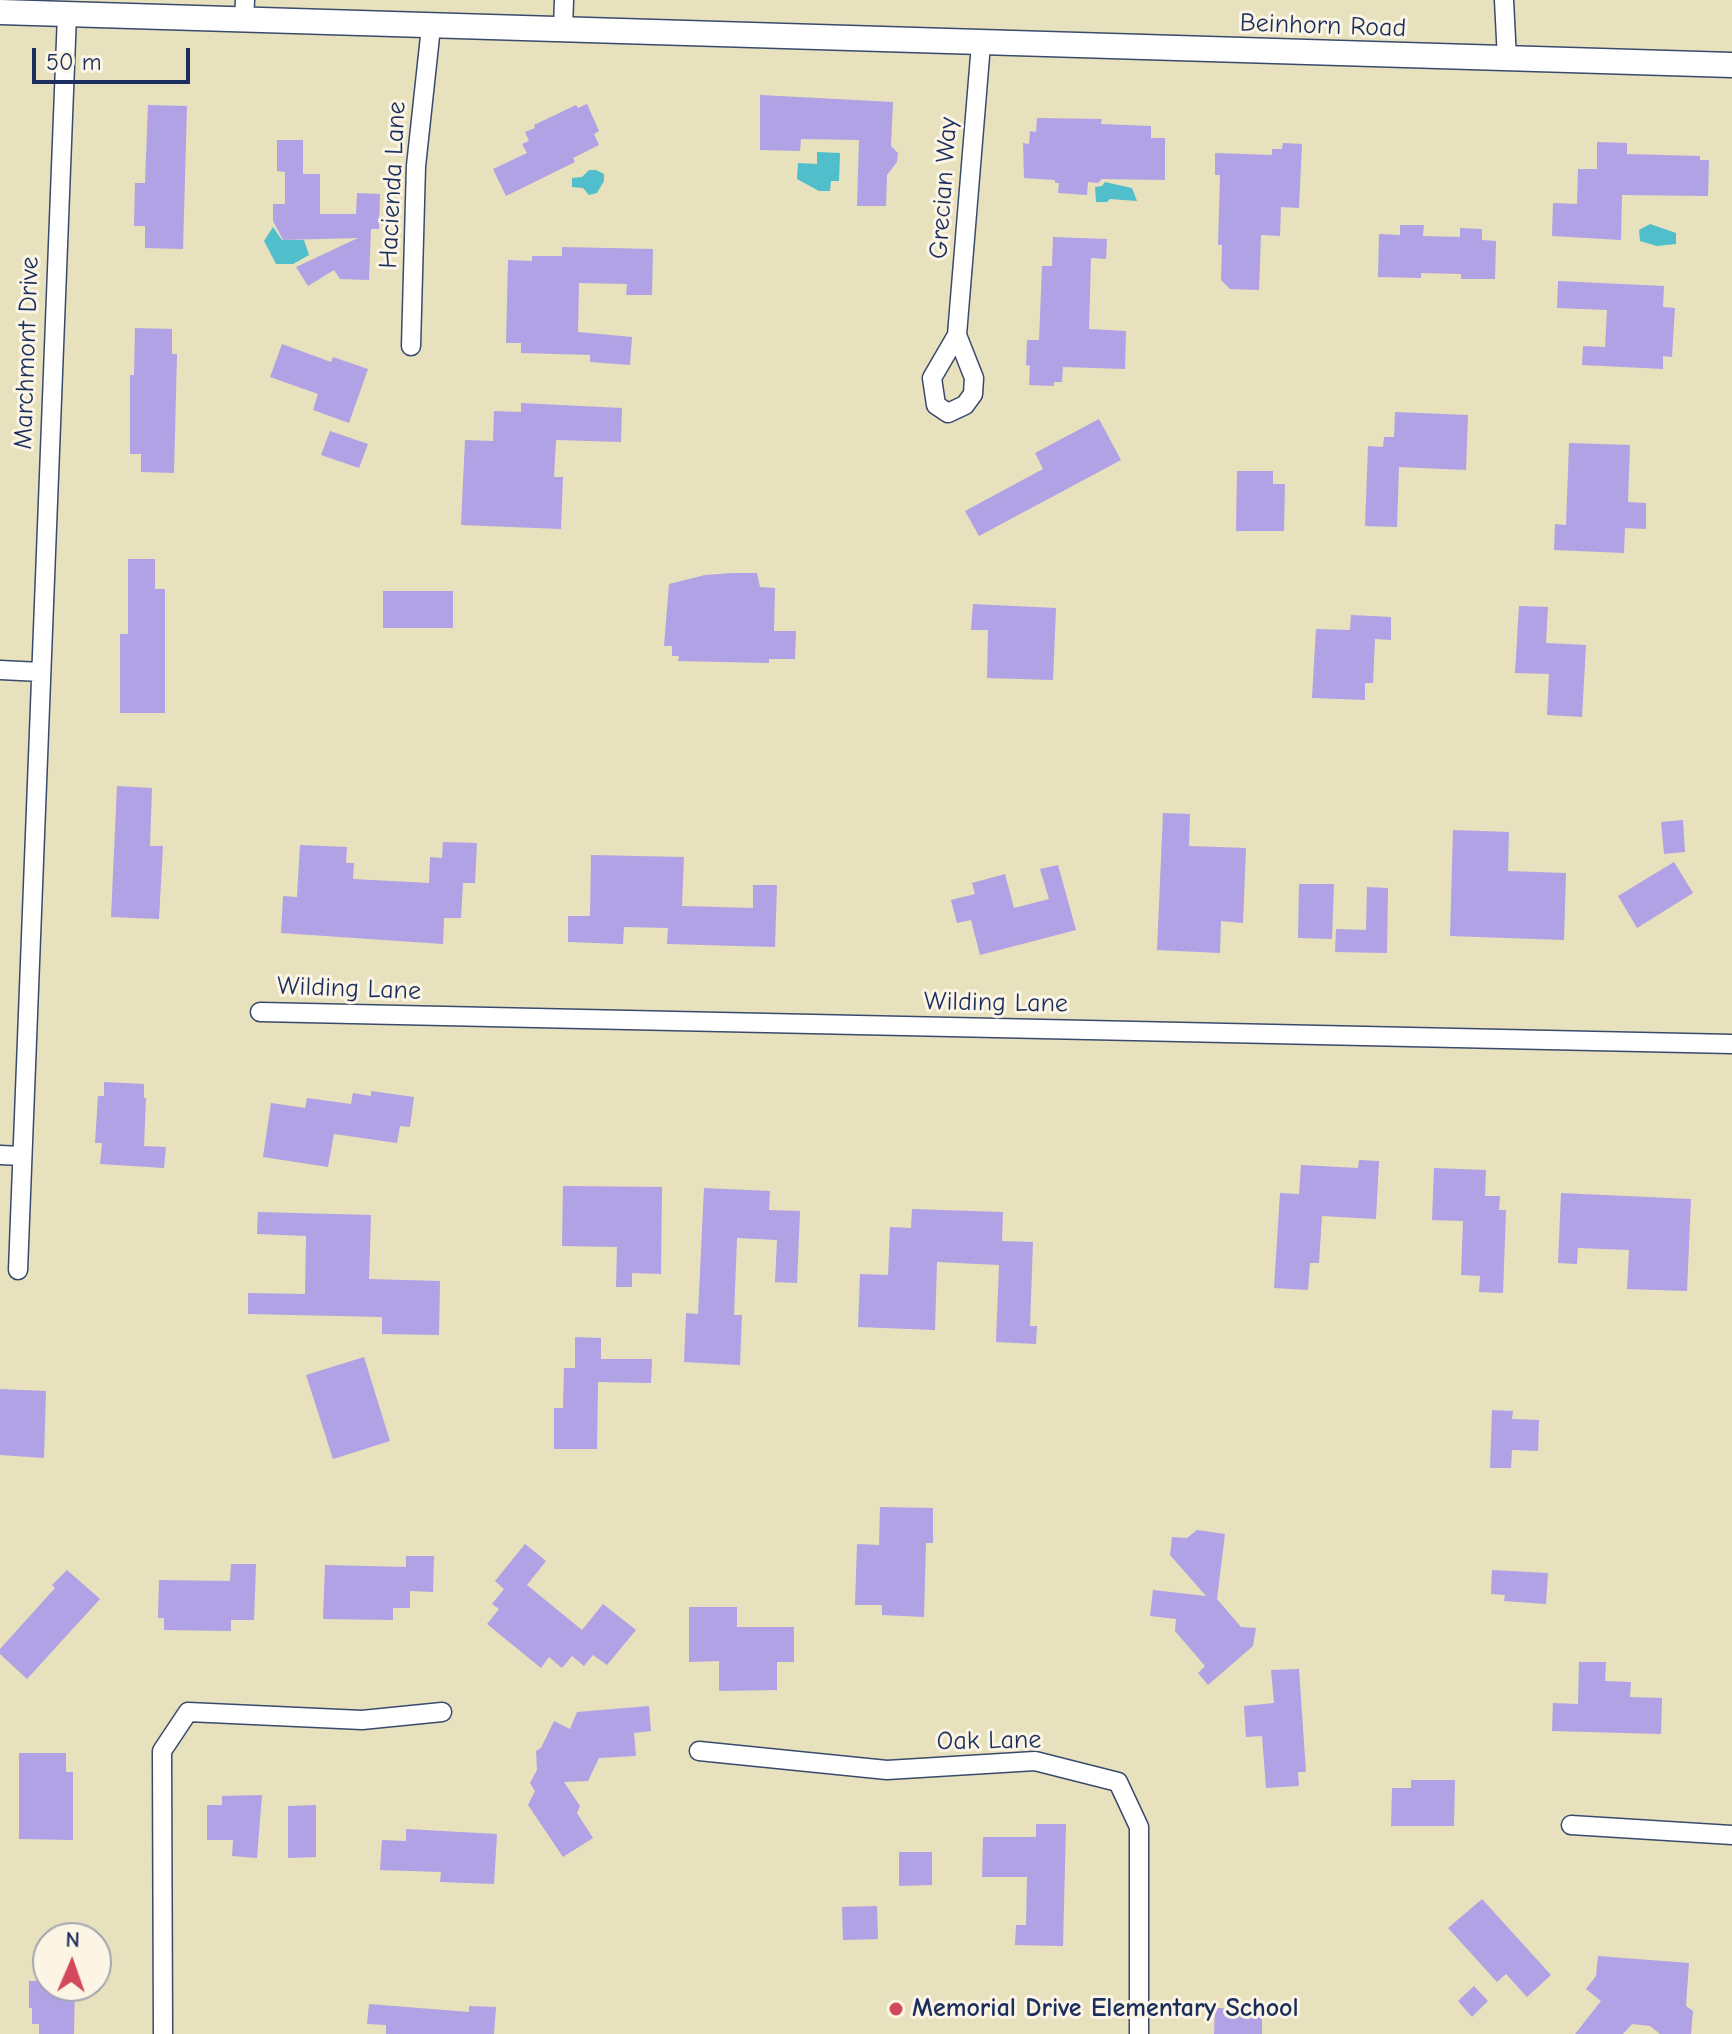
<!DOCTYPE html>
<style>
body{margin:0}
#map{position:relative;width:1732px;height:2034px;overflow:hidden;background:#e7e1be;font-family:"Comic Neue",sans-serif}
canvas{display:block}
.north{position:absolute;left:32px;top:1922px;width:80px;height:80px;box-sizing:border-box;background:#fcf5e5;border:2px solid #a2a6af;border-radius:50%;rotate:2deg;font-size:22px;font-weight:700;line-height:32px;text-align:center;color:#1b2f5e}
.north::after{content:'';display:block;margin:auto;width:28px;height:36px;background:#d1495b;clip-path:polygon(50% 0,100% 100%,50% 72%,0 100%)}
.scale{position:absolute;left:32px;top:48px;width:158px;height:36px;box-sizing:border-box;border:4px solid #1b2f5e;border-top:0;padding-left:10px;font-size:24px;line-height:28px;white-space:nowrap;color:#1b2f5e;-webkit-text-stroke:6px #fcf5e5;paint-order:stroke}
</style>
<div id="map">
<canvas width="1732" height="2034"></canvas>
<div class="north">N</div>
<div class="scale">50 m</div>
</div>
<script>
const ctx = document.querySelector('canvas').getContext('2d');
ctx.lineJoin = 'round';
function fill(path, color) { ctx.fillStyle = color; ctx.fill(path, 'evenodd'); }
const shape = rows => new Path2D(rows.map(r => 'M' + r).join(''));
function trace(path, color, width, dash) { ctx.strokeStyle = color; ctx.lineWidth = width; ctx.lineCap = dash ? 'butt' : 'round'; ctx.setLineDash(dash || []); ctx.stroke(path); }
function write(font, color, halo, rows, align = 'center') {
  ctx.font = font + ' "Comic Neue",sans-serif'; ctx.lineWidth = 6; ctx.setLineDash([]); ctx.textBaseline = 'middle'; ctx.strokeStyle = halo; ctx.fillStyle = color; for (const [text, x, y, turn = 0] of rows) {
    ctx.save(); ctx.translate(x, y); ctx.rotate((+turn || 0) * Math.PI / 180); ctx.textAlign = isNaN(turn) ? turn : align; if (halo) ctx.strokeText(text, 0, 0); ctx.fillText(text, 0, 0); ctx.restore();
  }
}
fill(shape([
 [817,152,840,153,839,181,831,181,830,191,819,191,797,179,798,163,817,164],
 [589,170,596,170,604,174,604,181,597,193,589,195,583,188,572,187,572,178,582,177],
 [1105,182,1132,188,1137,201,1110,199,1107,202,1096,202,1095,187,1102,186],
 [1650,224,1676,233,1676,244,1657,246,1640,241,1639,230],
 [273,227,282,240,304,240,309,255,293,264,276,264,264,241]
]), '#51becb');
fill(shape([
 [760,95,893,102,891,146,898,153,897,162,887,175,886,206,857,206,859,140,801,139,800,151,760,150],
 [587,104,599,131,594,134,599,145,573,158,575,162,506,196,493,169,527,153,522,144,529,141,525,132,535,128,534,125,576,105,578,108],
 [148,105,187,106,183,249,145,248,145,226,134,226,135,183,145,183],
 [1037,118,1102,119,1101,124,1151,126,1151,138,1165,138,1165,180,1102,179,1098,183,1088,182,1087,195,1058,193,1059,183,1055,183,1055,180,1024,178,1023,143,1029,144,1030,131,1036,132],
 [277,140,303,140,303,174,320,174,320,214,356,214,357,193,380,194,379,229,371,229,369,280,340,279,334,270,308,286,296,267,358,238,283,240,273,221,273,204,285,204,285,172,277,171],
 [1597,142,1627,143,1627,154,1700,156,1700,160,1709,160,1708,196,1622,195,1621,240,1552,236,1553,203,1577,204,1578,169,1597,169],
 [1283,143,1302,144,1299,208,1281,207,1280,236,1261,235,1259,290,1230,289,1221,280,1222,245,1218,245,1220,175,1215,175,1215,153,1272,155,1272,149,1282,149],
 [1400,225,1424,225,1423,236,1460,237,1460,228,1482,229,1482,240,1496,241,1495,279,1461,279,1461,274,1421,273,1421,278,1378,277,1379,234,1400,235],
 [1053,237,1107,239,1106,259,1091,258,1089,329,1126,331,1125,369,1063,367,1062,382,1054,382,1054,386,1029,385,1030,366,1026,365,1027,340,1039,340,1042,266,1052,266],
 [562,247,653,249,652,295,626,295,627,284,579,283,578,332,632,337,630,365,590,362,590,355,521,353,521,343,506,343,508,260,532,261,532,256,562,256],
 [1558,281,1664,286,1663,307,1675,308,1672,357,1663,356,1663,369,1582,365,1583,346,1605,347,1607,310,1557,308],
 [135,328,172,329,172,354,177,354,174,473,141,472,141,454,130,454,130,375,134,375],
 [282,344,331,362,333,357,368,369,349,423,313,410,318,394,270,377],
 [521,403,622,408,621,442,556,440,554,477,563,477,561,529,461,525,465,440,493,441,494,411,521,412],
 [1395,412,1468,415,1466,470,1399,467,1397,527,1365,526,1368,446,1383,447,1384,437,1394,437],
 [1099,419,1121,460,979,536,965,511,1043,469,1035,453],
 [330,431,368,444,359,468,321,455],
 [1569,443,1630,445,1628,502,1646,503,1646,529,1625,528,1624,553,1554,550,1555,524,1566,525],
 [1237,471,1273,471,1273,484,1285,484,1284,531,1236,531],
 [128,559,155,559,155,589,165,589,165,713,120,713,120,634,128,634],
 [733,573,757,573,760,587,775,588,774,631,796,631,795,659,769,659,769,663,678,661,679,656,672,656,672,646,664,646,669,584,705,575],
 [383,591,453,591,453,628,383,628],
 [973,604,1056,608,1053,680,987,678,988,630,971,630],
 [1519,606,1548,607,1546,643,1586,645,1582,717,1547,715,1549,674,1515,673],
 [1351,615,1391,617,1391,640,1375,639,1373,683,1365,683,1365,700,1312,698,1316,629,1350,630],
 [117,786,152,788,150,846,163,846,159,919,111,917],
 [1163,813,1190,814,1189,846,1246,848,1243,923,1221,921,1220,953,1157,950],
 [1683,820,1685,852,1664,854,1661,822],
 [1453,830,1509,832,1508,871,1566,873,1564,940,1450,936],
 [443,842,477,843,475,883,463,883,461,918,444,918,443,944,281,933,283,896,297,897,300,845,347,847,346,863,354,863,353,879,429,883,430,857,442,858],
 [591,855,684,857,682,906,753,908,753,885,777,885,775,947,667,944,668,928,624,927,623,944,568,942,568,916,590,916],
 [1674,862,1693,893,1637,928,1618,896],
 [1058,865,1076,930,980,955,971,920,957,923,951,900,975,894,972,883,1005,874,1014,908,1049,899,1040,869],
 [1299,884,1334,884,1332,939,1298,938],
 [1367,887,1388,888,1387,953,1335,952,1336,929,1366,930],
 [104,1082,144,1084,144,1098,146,1098,144,1146,166,1147,164,1168,100,1164,102,1143,95,1143,98,1096,104,1096],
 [371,1091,414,1097,410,1127,400,1126,397,1143,334,1134,328,1167,263,1157,271,1103,305,1108,307,1098,351,1104,353,1093,371,1096],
 [1359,1160,1379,1161,1376,1219,1322,1216,1319,1263,1310,1263,1308,1290,1274,1288,1280,1193,1299,1194,1301,1165,1358,1168],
 [1434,1168,1486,1170,1485,1196,1500,1196,1499,1210,1506,1210,1503,1293,1479,1292,1480,1276,1461,1275,1463,1221,1432,1220],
 [563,1186,662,1187,661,1274,632,1273,632,1287,616,1287,617,1247,562,1246],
 [704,1188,770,1191,769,1210,800,1211,797,1283,775,1282,777,1240,737,1238,734,1315,742,1315,740,1365,684,1362,686,1313,698,1314],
 [1561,1193,1691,1199,1687,1291,1627,1289,1629,1250,1578,1248,1577,1264,1558,1263],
 [912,1209,1003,1212,1002,1241,1033,1242,1030,1326,1037,1326,1036,1344,996,1342,999,1265,937,1262,935,1330,858,1327,860,1274,888,1275,890,1227,911,1228],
 [258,1212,371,1215,369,1279,440,1281,439,1335,382,1334,382,1317,248,1314,248,1293,305,1294,306,1236,257,1234],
 [575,1337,601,1338,601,1359,652,1359,651,1383,598,1382,597,1449,554,1449,554,1408,563,1408,564,1368,575,1368],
 [364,1357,390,1441,333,1459,306,1375],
 [0,1389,46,1391,44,1458,0,1455],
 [1492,1410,1513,1411,1512,1419,1539,1420,1538,1451,1512,1450,1511,1468,1490,1468],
 [880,1507,933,1508,933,1543,926,1543,924,1617,882,1615,882,1605,855,1605,857,1544,879,1545],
 [1197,1530,1225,1534,1217,1599,1241,1627,1256,1628,1253,1646,1208,1685,1198,1673,1205,1666,1175,1631,1176,1619,1150,1616,1153,1590,1206,1596,1170,1555,1172,1537,1187,1538],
 [525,1544,546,1561,527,1585,582,1630,603,1604,636,1630,607,1665,593,1655,584,1666,572,1656,562,1668,549,1657,541,1668,487,1624,499,1609,492,1604,504,1589,495,1581],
 [406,1556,434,1556,433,1592,410,1591,410,1608,393,1608,393,1620,323,1619,325,1565,406,1567],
 [231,1564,256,1564,254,1620,231,1620,231,1631,164,1630,164,1618,158,1618,159,1580,230,1581],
 [67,1570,100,1599,27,1679,0,1654,0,1649,55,1588,52,1585],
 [1492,1570,1548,1573,1546,1604,1504,1601,1505,1595,1491,1594],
 [689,1607,737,1607,737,1627,794,1627,794,1662,777,1662,777,1690,719,1691,719,1661,689,1662],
 [1579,1662,1606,1662,1605,1681,1631,1682,1630,1697,1662,1698,1661,1734,1552,1731,1553,1703,1578,1704],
 [1299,1669,1306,1772,1298,1772,1299,1786,1266,1788,1262,1736,1246,1737,1244,1706,1274,1703,1271,1670],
 [649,1706,651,1731,634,1733,636,1756,599,1758,588,1781,564,1782,580,1806,577,1813,593,1838,563,1857,528,1805,535,1791,530,1783,537,1770,536,1751,541,1748,554,1721,570,1729,577,1712],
 [19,1753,66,1753,66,1772,73,1772,73,1840,19,1839],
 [1411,1780,1455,1780,1454,1826,1391,1826,1392,1788,1411,1788],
 [262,1795,257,1858,232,1856,233,1840,207,1840,207,1805,222,1805,222,1796],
 [316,1805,316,1857,288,1858,288,1806],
 [1036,1824,1066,1824,1063,1946,1015,1945,1016,1925,1026,1925,1027,1877,982,1877,983,1837,1036,1837],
 [406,1829,497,1834,494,1884,440,1882,441,1872,380,1870,382,1840,406,1841],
 [899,1852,932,1852,932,1885,899,1886],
 [1482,1899,1551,1975,1527,1997,1506,1974,1497,1982,1448,1928],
 [877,1906,878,1939,843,1940,842,1907],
 [1598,1956,1689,1963,1686,2006,1693,2011,1691,2034,1660,2034,1650,2026,1632,2024,1623,2034,1575,2034,1601,2001,1586,1989,1596,1976],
 [29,1981,48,1981,48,1986,75,1986,74,2034,39,2034,39,2024,32,2024,32,2008,29,2008],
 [1474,1986,1488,2001,1472,2017,1458,2001],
 [369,2004,469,2012,469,2006,496,2007,494,2034,386,2034,386,2025,367,2024],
 [1215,2008,1262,2009,1262,2034,1214,2034]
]), '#b1a1e5');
const minor = shape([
 [1504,0,1507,59],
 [244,21,245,0],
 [563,29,564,0],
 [957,335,974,378,973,394,965,405,948,413,936,405,932,378,957,335,981,44],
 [411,346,416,166,431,27],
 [0,670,41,672],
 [260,1012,1732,1044],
 [0,1155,22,1156],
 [18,1270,67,14],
 [699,1751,887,1770,1035,1761,1118,1782,1139,1827,1139,2034],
 [1571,1825,1732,1835],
 [163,2034,162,1751,188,1712,362,1720,442,1712]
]);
const tertiary = shape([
 [0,12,1732,65]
]);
trace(minor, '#3a4a6c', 21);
trace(tertiary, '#3a4a6c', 27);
trace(minor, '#fff', 18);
trace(tertiary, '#fff', 24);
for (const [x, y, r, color] of [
 [896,2009,8,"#d1495b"]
]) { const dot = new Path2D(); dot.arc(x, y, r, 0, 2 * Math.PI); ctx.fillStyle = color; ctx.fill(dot); trace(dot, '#fcf5e5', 3); }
write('26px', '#1b2f5e', '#fcf5e5', [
 ["Beinhorn Road",1323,26,2],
 ["Hacienda Lane",393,185,-87],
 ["Grecian Way",944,188,-86],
 ["Marchmont Drive",27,353,-88],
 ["Wilding Lane",349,989,2],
 ["Wilding Lane",996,1003,1],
 ["Oak Lane",989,1741,-1]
]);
write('bold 26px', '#1b2f5e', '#fcf5e5', [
 ["Memorial Drive Elementary School",912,2009]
], 'left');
</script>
